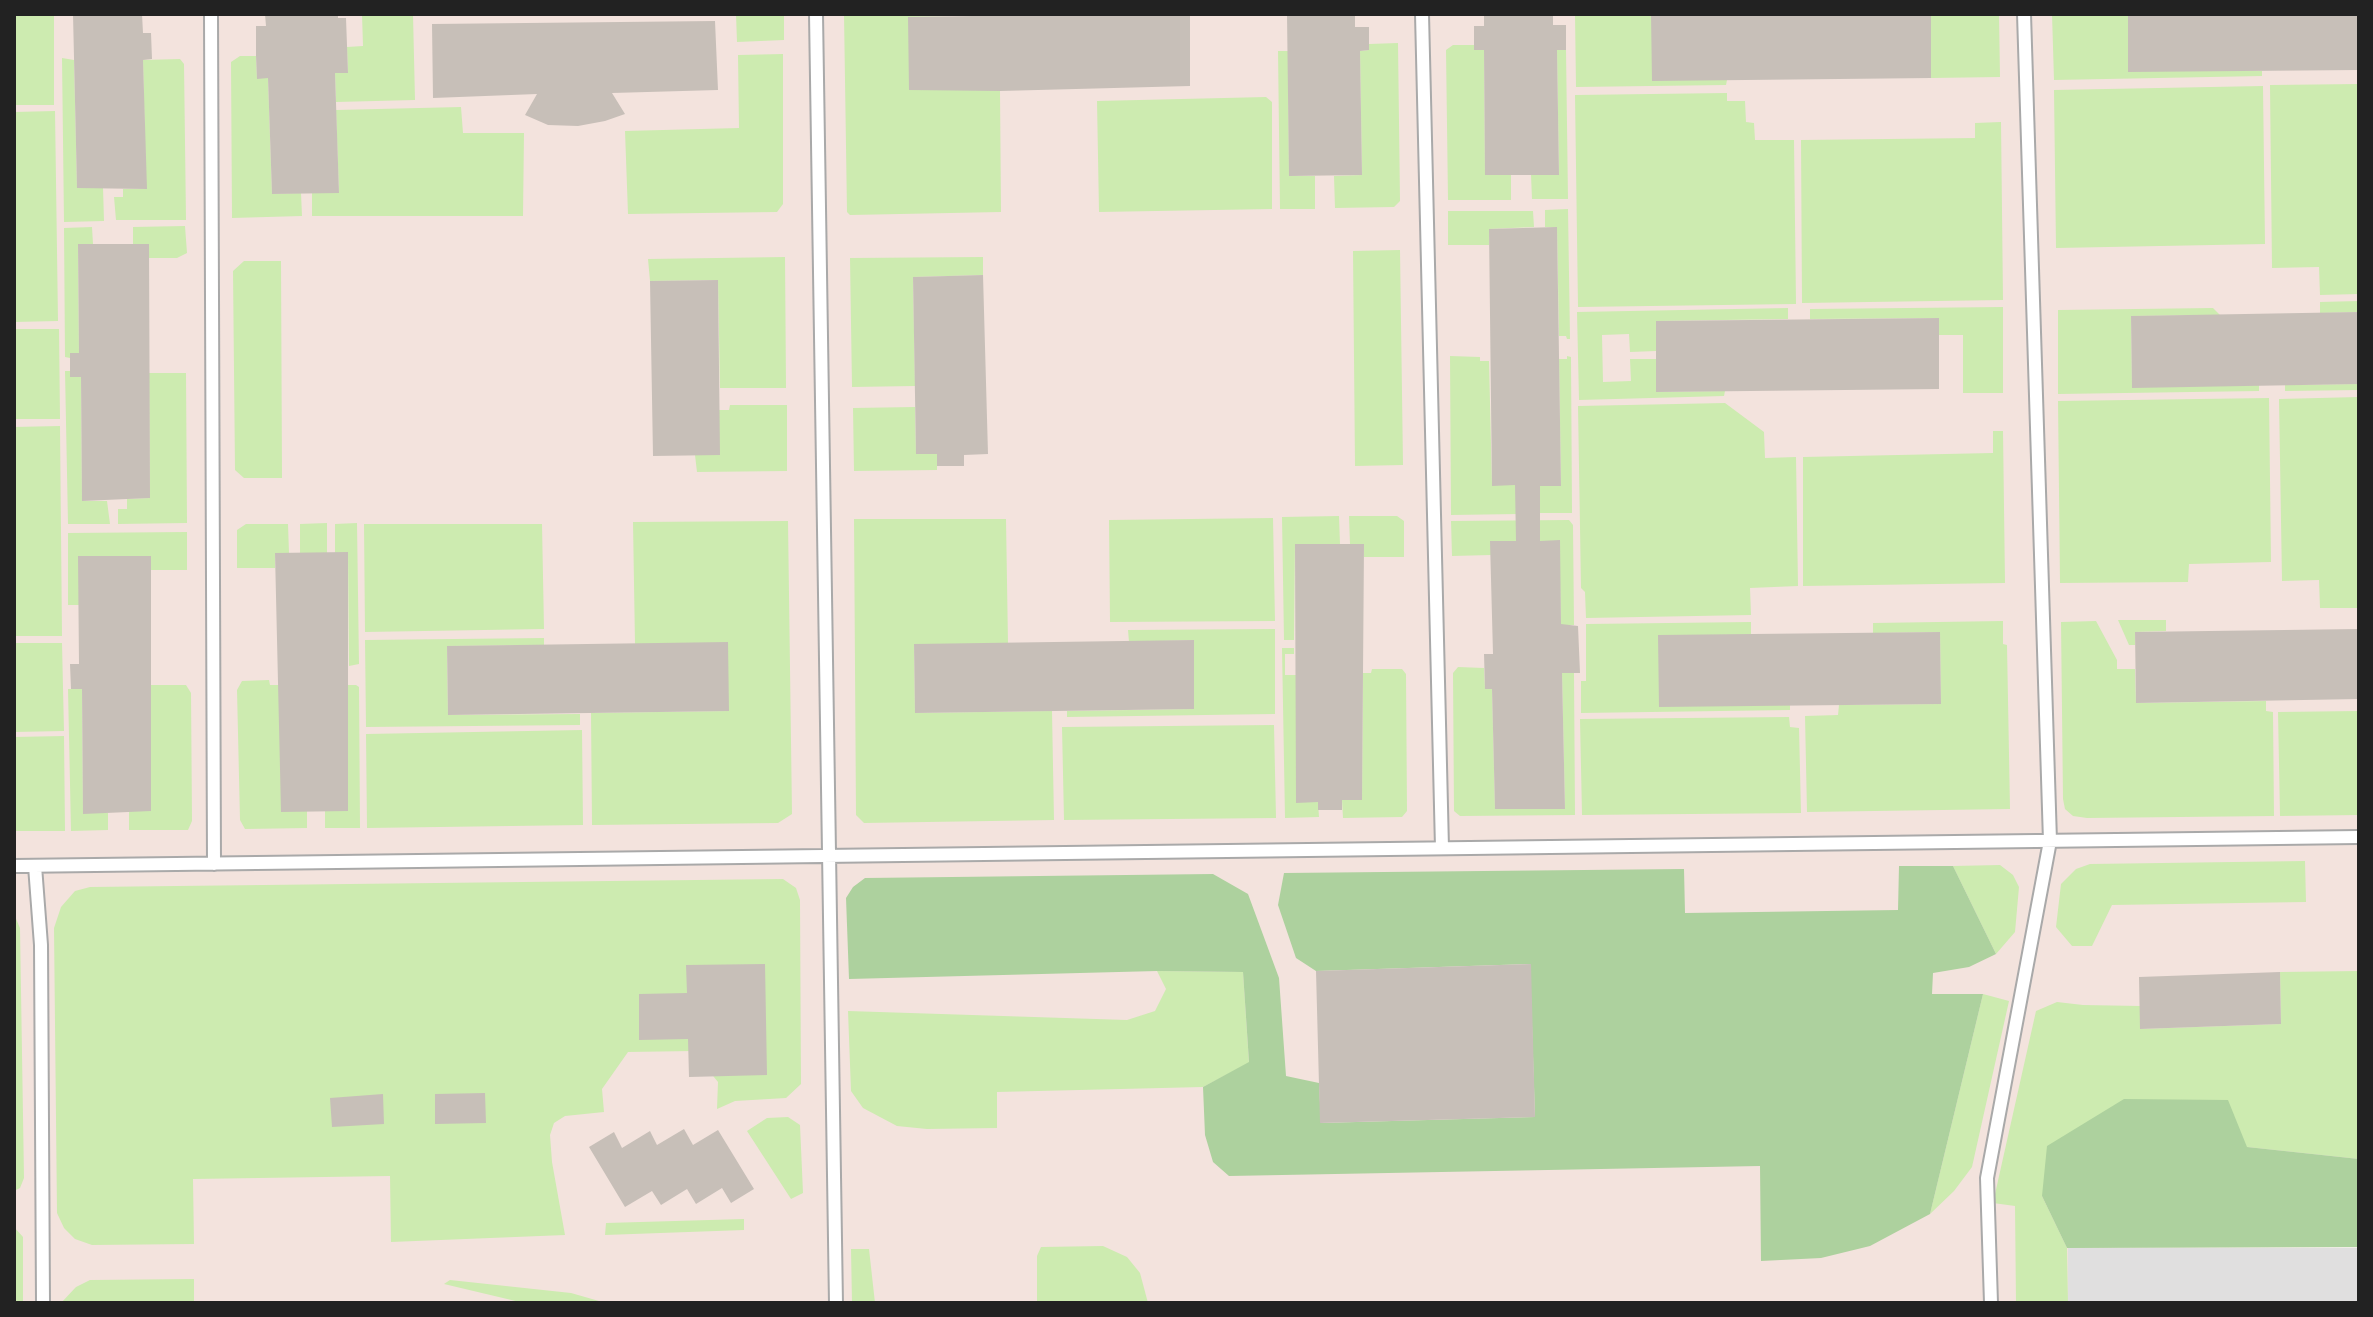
<!DOCTYPE html>
<style>
body{margin:0}
#map{position:relative;width:2373px;height:1317px;overflow:hidden;background:#f2efe9;font-family:Roboto,sans-serif}
canvas{display:block}
.frame{position:absolute;inset:0;border:16px solid #222;pointer-events:none}
</style>
<div id="map">
<canvas width="2373" height="1317"></canvas>
<div class="frame"></div>
</div>
<script>
const ctx = document.querySelector('canvas').getContext('2d');
ctx.lineJoin = 'round';
function fill(path, color) { ctx.fillStyle = color; ctx.fill(path, 'evenodd'); }
const shape = rows => new Path2D(rows.map(r => 'M' + r).join(''));
function trace(path, color, width, dash) { ctx.strokeStyle = color; ctx.lineWidth = width; ctx.lineCap = dash ? 'butt' : 'round'; ctx.setLineDash(dash || []); ctx.stroke(path); }
fill(shape([
 [2067,1248,2359,1248,2359,1303,2068,1303]
]), '#e0dfdf');
fill(shape([
 [14,14,2359,14,2359,1247,2068,1248,2068,1303,14,1303]
]), '#f3e3dd');
fill(shape([
 [362,14,413,14,415,100,336,102,335,73,348,72,347,47,363,46],
 [736,14,784,14,784,40,737,42],
 [844,14,1044,14,908,17,1000,91,1001,212,850,215,847,212],
 [1575,14,1651,14,1727,80,1726,85,1576,87],
 [1931,14,1999,14,2000,77,1931,78],
 [2052,14,2128,14,2128,71,2262,71,2262,76,2054,80],
 [14,16,54,16,54,105,14,105],
 [1398,43,1400,201,1394,207,1335,208,1334,176,1362,175,1360,51,1369,50,1369,44],
 [1453,45,1474,45,1474,50,1484,50,1485,175,1511,175,1511,200,1448,200,1446,50],
 [1557,50,1566,50,1568,199,1532,199,1531,175,1559,174],
 [1278,51,1288,51,1289,176,1315,176,1315,209,1280,209],
 [783,54,783,204,777,212,628,214,625,131,739,128,738,55],
 [240,56,256,56,257,78,268,78,272,194,301,193,302,216,232,218,231,62],
 [62,58,74,60,77,187,103,187,104,221,64,222],
 [180,59,184,64,186,220,116,220,114,197,123,197,123,189,146,189,143,60],
 [2359,84,2359,294,2320,295,2319,267,2272,268,2270,85],
 [2263,86,2265,244,2056,248,2054,90],
 [1727,93,1727,101,1745,101,1746,122,1754,123,1755,140,1794,140,1796,304,1578,307,1575,95],
 [1266,97,1272,102,1272,209,1099,212,1097,101],
 [461,107,463,133,524,133,523,216,312,216,312,193,339,192,336,110],
 [55,111,58,321,14,322,14,112],
 [2001,122,2003,300,1802,303,1801,140,1975,138,1975,123],
 [1568,209,1570,339,1567,339,1566,336,1559,336,1557,228,1545,227,1545,210],
 [1448,211,1533,211,1534,227,1489,229,1489,245,1448,245],
 [185,226,187,253,177,258,149,258,149,244,133,244,133,227],
 [92,227,93,244,78,245,79,353,70,353,70,358,65,357,64,228],
 [1400,250,1403,465,1355,466,1353,251],
 [785,257,786,388,720,388,718,280,650,281,648,259],
 [983,257,983,275,913,277,915,386,852,387,850,258],
 [244,261,281,261,282,478,244,478,235,470,233,271],
 [2359,301,2359,312,2320,313,2320,302],
 [2003,307,2003,393,1963,393,1963,335,1939,335,1938,318,1810,319,1810,309],
 [1788,308,1788,319,1657,321,1656,351,1630,352,1629,334,1602,335,1603,382,1631,381,1630,359,1656,359,1657,392,1725,391,1724,396,1579,400,1577,312],
 [2213,308,2220,315,2131,316,2132,387,2259,385,2259,391,2058,394,2058,310],
 [14,329,59,329,60,419,14,419],
 [1450,356,1480,357,1480,361,1489,361,1492,485,1515,485,1519,514,1451,515],
 [1567,356,1571,357,1572,513,1535,513,1540,486,1561,486,1559,359,1567,359],
 [65,371,70,371,81,377,82,501,107,501,110,524,68,524],
 [149,373,186,373,187,523,118,524,118,509,127,509,127,499,150,498],
 [2359,384,2359,390,2285,391,2285,385],
 [2359,397,2359,608,2320,608,2319,580,2282,581,2279,399],
 [2269,398,2271,562,2189,564,2188,582,2060,583,2058,401],
 [1725,403,1764,432,1765,458,1796,457,1798,586,1750,588,1751,615,1586,618,1585,592,1581,588,1578,406],
 [730,405,787,405,787,471,697,472,695,455,719,410,729,410],
 [915,407,916,453,937,454,937,470,854,471,853,408],
 [60,426,62,636,14,636,14,427],
 [1993,431,2003,431,2005,583,1803,586,1803,457,1993,453],
 [1339,516,1340,544,1295,544,1294,640,1284,640,1282,517],
 [1349,516,1397,516,1404,521,1404,557,1364,557,1364,544,1350,544],
 [1273,518,1275,621,1110,622,1109,520],
 [854,519,1006,519,1008,644,914,644,915,713,1052,711,1054,820,864,823,856,815],
 [1569,520,1573,525,1574,625,1561,625,1559,541,1491,541,1491,555,1452,556,1451,521],
 [788,521,792,814,778,823,592,825,591,713,729,711,635,644,633,522],
 [327,523,327,553,300,553,300,524],
 [357,523,359,664,349,666,348,553,335,553,335,524],
 [246,524,288,524,289,553,275,553,275,568,237,568,237,530],
 [364,524,542,524,544,629,365,632],
 [187,532,187,570,150,570,150,556,79,556,79,605,68,605,68,533],
 [2118,620,2166,620,2166,631,2135,632,2135,645,2129,645],
 [2003,621,2003,644,2007,645,2010,809,1807,812,1805,716,1838,715,1839,705,1941,704,1940,632,1873,633,1873,623],
 [2096,621,2117,660,2117,669,2135,669,2136,703,2266,701,2266,711,2273,712,2274,816,2087,818,2073,816,2065,809,2063,799,2061,622],
 [1751,622,1751,634,1790,705,1790,710,1581,713,1581,681,1586,681,1586,624],
 [1275,629,1275,714,1067,717,1067,711,1194,709,1194,640,1129,642,1128,630],
 [544,638,544,645,447,646,448,715,580,714,580,725,366,727,365,640],
 [14,643,62,643,64,731,14,732],
 [1282,648,1294,648,1294,654,1285,654,1285,675,1296,675,1296,802,1318,802,1319,817,1285,818],
 [1458,667,1484,668,1485,688,1492,689,1495,809,1565,809,1562,673,1574,673,1575,815,1460,816,1454,811,1453,673],
 [1372,669,1402,669,1406,674,1407,811,1402,817,1343,818,1342,800,1362,800,1363,673,1371,673],
 [269,680,270,685,279,685,307,811,307,828,245,829,240,820,237,690,242,681],
 [150,685,186,685,191,693,192,821,188,830,129,830,129,811,151,810],
 [347,685,356,685,359,687,360,828,325,828,325,811,348,810],
 [68,689,82,689,83,813,108,813,108,830,71,831],
 [2359,711,2359,815,2280,816,2278,712],
 [1789,717,1790,727,1799,728,1801,813,1582,815,1580,719],
 [1274,725,1276,818,1064,820,1062,727],
 [582,730,583,825,367,828,366,734],
 [64,736,65,831,14,831,14,737],
 [2305,861,2306,902,2112,905,2092,946,2072,946,2056,927,2061,884,2076,869,2090,864],
 [2000,865,2013,875,2019,887,2015,932,1996,954,1953,866],
 [783,879,796,888,800,900,801,1084,786,1098,735,1101,717,1109,718,1082,693,1051,628,1052,602,1089,604,1112,565,1116,554,1123,550,1135,552,1162,565,1235,391,1242,390,1176,193,1179,194,1244,92,1245,75,1239,64,1228,57,1213,54,928,61,907,75,891,90,887],
 [14,914,20,928,24,1178,20,1188,14,1191],
 [1157,971,1243,972,1249,1063,1203,1087,997,1092,997,1128,927,1129,897,1126,863,1108,851,1091,848,1011,1127,1020,1155,1011,1166,989],
 [2359,971,2359,1159,2247,1147,2042,1196,2067,1248,2068,1303,2016,1303,2015,1206,1993,1203,2036,1011,2057,1002,2083,1005,2140,1006,2141,1029,2281,1024,2280,972],
 [1983,994,2009,1001,1972,1167,1954,1191,1930,1214],
 [788,1117,800,1125,803,1193,791,1199,747,1131,767,1118],
 [744,1219,744,1230,605,1235,606,1223],
 [14,1227,23,1237,23,1303,14,1303],
 [1103,1246,1127,1257,1140,1273,1148,1303,1037,1303,1037,1256,1041,1247],
 [851,1249,869,1249,875,1303,852,1303],
 [194,1279,194,1303,61,1303,76,1287,90,1280],
 [450,1280,571,1293,606,1303,524,1303,444,1284]
]), '#cdebb0');
fill(shape([
 [1899,866,1953,866,1996,954,1969,967,1933,973,1932,994,1983,994,1930,1214,1870,1246,1821,1258,1761,1261,1760,1166,1229,1176,1213,1162,1205,1135,1203,1087,1249,1062,1243,972,1157,971,849,979,846,898,853,887,865,878,1213,874,1248,894,1279,978,1286,1076,1319,1083,1321,1123,1535,1117,1530,964,1316,971,1296,958,1278,905,1284,873,1684,869,1685,913,1898,910],
 [2124,1099,2228,1100,2247,1147,2359,1159,2359,1247,2067,1248,2042,1196,2047,1146]
]), '#add19e');
fill(shape([
 [73,14,142,14,143,33,151,33,152,59,143,60,147,189,77,188],
 [265,14,338,14,338,18,346,18,348,73,335,73,339,193,272,194,268,78,257,79,256,56,256,26,266,26],
 [1099,14,1190,14,1190,86,1000,91,909,90,908,17],
 [1287,14,1355,14,1355,27,1369,27,1369,50,1360,51,1362,175,1289,176],
 [1484,14,1553,14,1553,25,1566,25,1566,50,1557,50,1559,175,1485,175,1484,50,1474,50,1474,26,1484,26],
 [1651,14,1931,14,1931,78,1652,81],
 [2128,14,2359,14,2359,70,2128,72],
 [715,21,718,90,612,93,625,114,605,121,578,126,548,125,525,115,537,94,433,98,432,24],
 [1557,227,1561,486,1540,486,1540,541,1560,540,1561,624,1578,626,1580,673,1562,673,1565,809,1495,809,1492,689,1485,689,1484,654,1493,654,1490,541,1516,541,1515,485,1492,486,1489,229],
 [78,244,149,244,150,498,82,501,81,377,70,377,70,353,79,353],
 [983,275,988,454,964,455,964,466,937,466,937,454,916,454,913,277],
 [718,280,720,455,653,456,650,281],
 [2359,312,2359,384,2132,388,2131,316],
 [1939,318,1939,389,1656,392,1656,321],
 [1295,544,1364,544,1362,800,1342,800,1342,810,1318,810,1318,802,1296,803],
 [348,552,348,811,281,812,275,553],
 [78,556,151,556,151,811,83,814,82,689,71,689,70,664,79,664],
 [2359,629,2359,699,2136,703,2135,632],
 [1940,632,1941,704,1659,707,1658,635],
 [1194,640,1194,709,915,713,914,644],
 [728,642,729,711,448,715,447,646],
 [765,964,767,1075,689,1077,688,1039,639,1040,639,994,687,993,686,965],
 [1531,964,1535,1117,1320,1123,1316,971],
 [2280,972,2281,1024,2140,1029,2139,977],
 [485,1093,486,1123,435,1124,435,1094],
 [383,1094,384,1124,332,1127,330,1098],
 [684,1129,693,1145,718,1130,754,1189,731,1203,722,1188,696,1204,687,1189,661,1205,652,1191,625,1207,589,1147,614,1132,622,1148,650,1131,657,1145]
]), '#c7bfb8');
const lane = shape([
 [211,14,214,864],
 [816,14,836,1303],
 [1422,14,1442,848],
 [14,866,2359,837],
 [35,866,41,945,43,1303],
 [1991,1303,1987,1178,2050,841,2024,14]
]);
trace(lane, '#a9a9a9', 16);
trace(lane, '#fff', 12);
</script>
